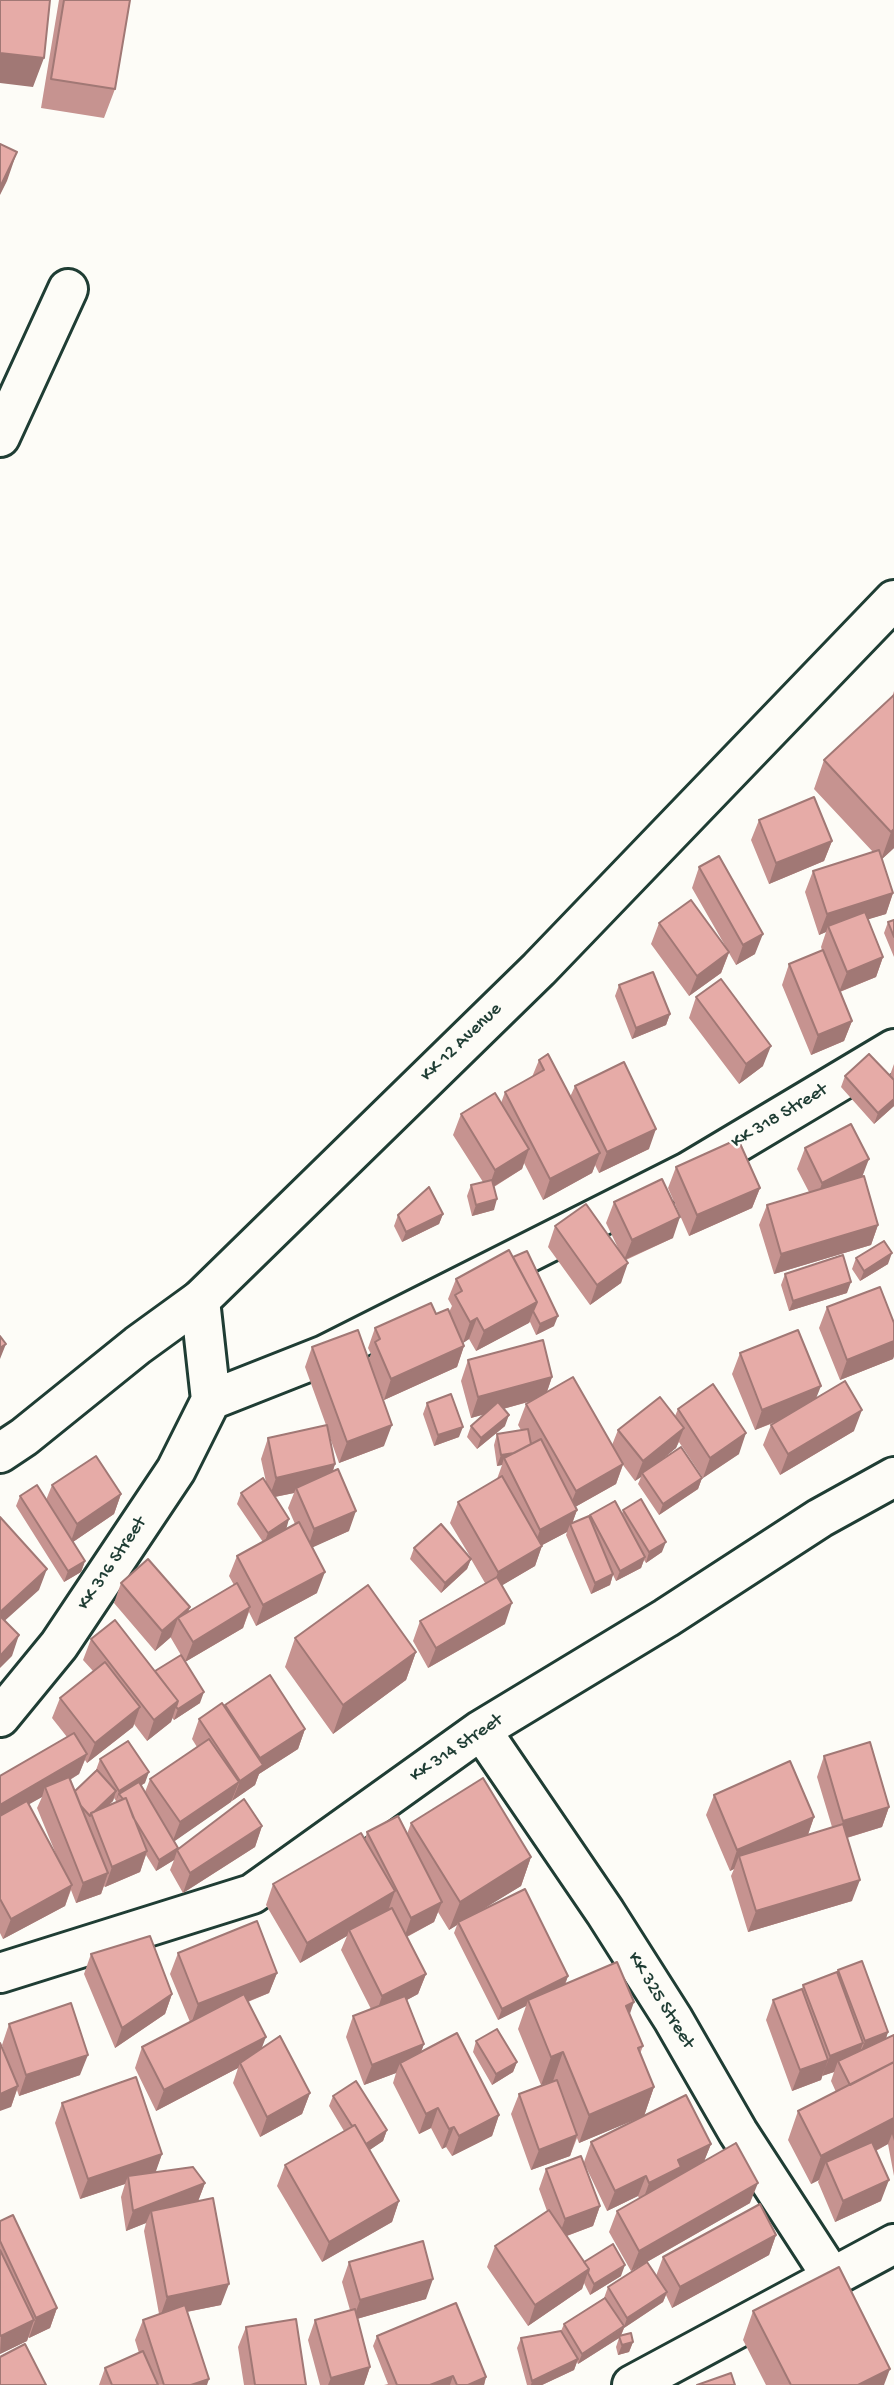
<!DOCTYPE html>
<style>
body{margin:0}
canvas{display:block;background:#fdfcf7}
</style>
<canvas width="894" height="2385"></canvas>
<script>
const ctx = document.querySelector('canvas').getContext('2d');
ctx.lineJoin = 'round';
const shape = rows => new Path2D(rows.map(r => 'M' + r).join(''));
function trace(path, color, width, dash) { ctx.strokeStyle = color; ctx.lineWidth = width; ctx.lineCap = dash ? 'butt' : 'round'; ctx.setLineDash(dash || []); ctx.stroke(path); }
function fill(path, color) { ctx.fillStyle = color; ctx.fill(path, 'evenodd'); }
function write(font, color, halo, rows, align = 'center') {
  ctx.font = font + ' "Gochi Hand",sans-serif'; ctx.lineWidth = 5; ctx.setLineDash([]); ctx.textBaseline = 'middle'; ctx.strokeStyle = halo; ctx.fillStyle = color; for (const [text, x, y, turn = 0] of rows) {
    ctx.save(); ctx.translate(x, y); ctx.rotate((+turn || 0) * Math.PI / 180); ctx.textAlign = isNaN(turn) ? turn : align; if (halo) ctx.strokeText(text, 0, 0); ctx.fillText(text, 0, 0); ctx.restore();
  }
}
const street = shape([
 [0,437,68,289],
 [200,1300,211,1400],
 [211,1400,325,1355,688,1172,894,1049],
 [0,1717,59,1645,176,1470,211,1400],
 [481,1730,605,1912,673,2019,738,2132,832,2277],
 [0,1973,252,1894,481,1730,666,1618,820,1518,894,1477],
 [632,2385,894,2244]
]);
const secondary = shape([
 [0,1453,24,1437,138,1345,200,1300,539,969,894,600]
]);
trace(street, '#1f3d34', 44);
trace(secondary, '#1f3d34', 44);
trace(street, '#fdfcf7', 38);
trace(secondary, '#fdfcf7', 38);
fill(shape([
 [59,0,130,0,115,89,104,118,41,108],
 [894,691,894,848,882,859,893,893,886,914,868,919,883,957,876,977,840,992,852,1021,844,1041,811,1055,782,985,789,964,822,950,821,947,826,932,819,935,805,892,813,871,873,852,814,789,824,760,892,697],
 [759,820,832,841,824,861,769,884,751,840],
 [699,867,755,954,736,965,729,953,721,973,689,996,651,944,659,923,727,949,692,888],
 [894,920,894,957,884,933,888,922],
 [619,985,670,1014,666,1025,632,1039,615,996],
 [696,997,763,1066,739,1084,689,1018],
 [539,1060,570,1097,575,1086,649,1149,599,1173,595,1165,592,1173,543,1200,524,1163,522,1169,494,1187,494,1210,472,1216,467,1196,471,1185,483,1182,453,1135,461,1114,501,1103,505,1092,532,1077],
 [894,1064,894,1106,874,1124,841,1087,845,1076,890,1075],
 [805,1148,863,1176,878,1225,871,1245,774,1274,759,1225,767,1205,809,1192,797,1169],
 [676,1167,760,1188,752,1208,689,1236,668,1188],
 [614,1202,673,1238,626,1260,621,1283,590,1305,548,1247,555,1226,619,1250,606,1223],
 [443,1214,439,1224,402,1242,394,1226,398,1215],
 [509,1250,554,1326,536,1335,530,1322,476,1351,469,1339,463,1343,464,1346,457,1367,384,1400,376,1381,384,1446,339,1463,329,1435,335,1464,333,1471,349,1531,312,1547,317,1593,256,1626,249,1612,243,1628,185,1662,171,1638,171,1637,155,1651,114,1603,121,1583,190,1607,188,1612,234,1585,229,1576,237,1556,263,1542,237,1504,241,1493,266,1482,261,1459,268,1438,326,1425,305,1367,312,1347,368,1360,371,1354,368,1348,375,1328,449,1312,452,1306,448,1299,456,1279],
 [294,1493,288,1508,295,1524,286,1529,275,1497],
 [856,1258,888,1264,860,1281,852,1269],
 [785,1274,847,1293,789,1311,781,1285],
 [827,1307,894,1323,894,1356,893,1359,840,1380,819,1328],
 [740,1353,817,1398,854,1431,780,1475,763,1445,771,1425,776,1422,755,1430,732,1374],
 [468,1360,552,1377,547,1392,612,1445,618,1430,675,1416,678,1409,739,1454,703,1478,679,1442,676,1448,660,1461,702,1478,698,1489,659,1515,638,1484,641,1477,635,1481,623,1465,616,1484,575,1507,577,1510,572,1523,589,1517,590,1515,622,1514,623,1510,662,1552,646,1563,644,1560,641,1568,616,1581,613,1575,610,1585,591,1594,566,1535,567,1532,542,1545,535,1566,502,1585,505,1624,428,1668,413,1641,420,1621,485,1583,471,1559,467,1569,441,1593,410,1559,414,1548,471,1558,450,1523,458,1502,497,1479,502,1465,497,1466,494,1445,497,1434,521,1430,518,1425,526,1404,532,1401,503,1409,505,1426,477,1449,467,1437,471,1426,485,1414,471,1418,461,1381],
 [427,1403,459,1437,434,1446,423,1414],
 [52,1485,121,1494,114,1514,73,1542,85,1561,81,1572,64,1582,16,1506,20,1496,46,1500],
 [295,1638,416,1652,406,1680,333,1734,285,1667],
 [91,1639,155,1671,200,1703,174,1720,172,1718,171,1722,147,1741,134,1724,133,1727,87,1763,85,1760,79,1774,70,1780,75,1791,96,1771,96,1770,100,1759,145,1783,141,1785,145,1792,150,1779,197,1747,192,1739,199,1719,224,1707,225,1705,305,1729,298,1749,259,1774,255,1785,174,1841,178,1848,262,1826,255,1847,183,1893,170,1870,174,1860,156,1871,146,1855,140,1872,105,1887,104,1886,101,1894,76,1903,71,1890,65,1906,3,1939,0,1933,0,1776,67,1737,52,1718,60,1698,93,1671,83,1660],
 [42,1797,37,1808,58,1859,28,1804],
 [114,1798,116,1801,117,1801,116,1802,108,1806,113,1801],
 [824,1756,889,1807,882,1827,847,1838,852,1901,748,1932,731,1876,734,1869,730,1871,706,1815,714,1795,814,1817,808,1835,832,1827,817,1777],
 [411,1823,531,1857,521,1886,474,1914,568,1976,565,1985,630,2014,643,2046,640,2054,654,2087,644,2116,711,2144,704,2161,750,2203,647,2262,656,2276,663,2257,776,2235,769,2255,672,2308,666,2295,663,2302,624,2328,621,2336,633,2342,629,2352,618,2355,616,2347,619,2338,578,2364,577,2362,574,2370,542,2385,527,2385,517,2348,521,2338,561,2331,564,2324,604,2298,608,2287,641,2265,631,2271,609,2232,617,2211,639,2198,638,2196,607,2211,585,2165,600,2206,593,2226,567,2236,584,2262,621,2276,590,2295,584,2283,582,2289,528,2326,487,2267,495,2246,547,2211,539,2189,546,2169,584,2162,591,2142,643,2116,579,2143,577,2138,570,2156,531,2170,511,2114,519,2094,553,2081,541,2085,518,2029,526,2006,498,2020,454,1933,457,1925,449,1930,438,1912,434,1922,407,1937,426,1974,418,1994,407,2000,424,2044,421,2052,499,2115,492,2136,452,2156,446,2147,442,2149,431,2128,419,2134,393,2083,396,2073,364,2085,346,2037,353,2016,371,2009,341,1950,347,1936,300,1963,266,1905,273,1884,365,1839,367,1832,407,1834],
 [178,1953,277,1973,269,1993,248,2002,262,2048,310,2093,302,2114,260,2137,233,2083,238,2068,156,2111,135,2068,142,2047,190,2022,170,1974],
 [91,1954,172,1994,165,2014,115,2048,84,1974],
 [838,1970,888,2032,886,2039,894,2035,894,2176,888,2144,876,2151,881,2201,835,2222,818,2182,819,2180,811,2184,788,2140,798,2111,836,2092,831,2081,834,2072,822,2076,821,2080,792,2091,766,2020,773,2000,802,1989,803,1985,837,1973],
 [9,2024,80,2075,19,2096,17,2090,11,2107,6,2057,2,2045],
 [476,2041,517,2062,513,2072,492,2085,473,2052],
 [333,2096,387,2130,383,2141,369,2150,399,2201,392,2222,322,2262,277,2186,285,2165,344,2131,329,2106],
 [62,2103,162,2154,155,2172,205,2183,198,2201,221,2305,187,2312,207,2385,99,2385,105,2368,139,2353,135,2340,143,2320,159,2314,144,2231,146,2223,126,2231,121,2197,125,2184,80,2199,55,2123],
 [0,2221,57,2308,50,2328,29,2338,28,2337,27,2341,0,2354],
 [349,2262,426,2299,357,2319,370,2367,364,2385,320,2385,308,2340,315,2320,350,2310,342,2282],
 [753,2311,884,2385,766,2385,743,2340],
 [246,2327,306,2385,244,2385,238,2347],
 [377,2336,486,2377,484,2385,384,2385,388,2384,373,2346]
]), '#c69390');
fill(shape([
 [0,53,44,58,33,87,0,83],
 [17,152,7,181,0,195,0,187],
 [894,829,894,848,881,860,891,832],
 [832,841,824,861,769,884,776,863],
 [893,893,886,914,830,931,828,926,826,932,819,935,827,914],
 [763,934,755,954,736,965,743,945],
 [729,952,721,973,689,996,697,976],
 [883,957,876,977,839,992,847,972],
 [670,1014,666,1025,632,1039,636,1028],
 [852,1021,844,1041,811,1055,818,1035],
 [771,1046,763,1066,739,1084,746,1064],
 [894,1099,894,1106,874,1124,878,1113],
 [656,1129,649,1149,599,1173,607,1152],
 [529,1149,522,1169,488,1190,495,1170],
 [600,1153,592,1173,543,1200,550,1179],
 [869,1159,861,1180,815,1204,822,1183],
 [760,1188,752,1208,689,1236,697,1215],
 [497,1199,494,1210,472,1216,476,1205],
 [443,1214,439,1224,402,1242,406,1232],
 [680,1217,673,1238,624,1260,632,1240],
 [878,1225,871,1245,774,1274,781,1254],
 [892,1253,888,1264,860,1281,864,1271],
 [628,1263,621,1283,590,1305,597,1285],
 [851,1282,847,1293,789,1311,793,1301],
 [537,1302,529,1323,476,1351,484,1331],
 [558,1316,554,1326,536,1335,540,1324],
 [477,1318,469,1339,463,1343,470,1322],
 [894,1341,894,1356,893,1359,840,1380,847,1360],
 [6,1344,0,1359,0,1348],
 [464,1346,457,1367,384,1400,391,1379],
 [552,1377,545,1397,471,1418,478,1397],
 [821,1386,813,1406,755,1430,762,1410],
 [862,1410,854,1431,780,1475,788,1454],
 [509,1415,505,1426,477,1449,481,1438],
 [392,1425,384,1446,339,1463,347,1442],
 [463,1427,459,1437,434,1446,438,1435],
 [684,1428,676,1448,643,1475,642,1473,641,1477,635,1481,643,1461],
 [746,1433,739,1454,703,1478,710,1458],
 [532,1450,504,1458,502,1465,497,1466,501,1455],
 [335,1464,328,1485,296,1488,294,1493,269,1498,276,1478],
 [623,1464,616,1484,568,1511,576,1491],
 [702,1478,698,1489,659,1515,663,1504],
 [121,1494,114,1514,70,1544,77,1524],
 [577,1510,571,1527,570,1524,567,1532,533,1550,540,1530],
 [356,1511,349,1531,307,1550,314,1529],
 [289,1519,286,1530,264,1544,268,1533],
 [666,1542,662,1552,646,1563,649,1552],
 [542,1546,535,1566,491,1592,498,1572],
 [645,1557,641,1568,616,1581,620,1571],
 [471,1559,467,1569,441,1593,445,1583],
 [85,1561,81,1572,64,1582,68,1571],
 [47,1569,39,1590,0,1625,0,1612],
 [325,1572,317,1593,256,1626,263,1605],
 [613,1574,610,1585,591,1594,595,1583],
 [512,1603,505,1624,428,1668,436,1648],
 [190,1607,183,1626,178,1618,171,1637,155,1651,162,1631],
 [250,1607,243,1628,185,1662,193,1642],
 [19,1635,12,1656,0,1668,0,1656],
 [416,1652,406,1680,333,1734,343,1705],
 [204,1692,200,1703,174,1720,178,1709],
 [178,1701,171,1722,147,1741,154,1720],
 [140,1707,133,1727,87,1763,95,1743],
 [305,1729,298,1749,259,1774,255,1785,232,1801,240,1781,256,1769,260,1758],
 [87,1754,79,1774,47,1793,45,1787,42,1797,0,1821,0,1805],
 [149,1772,145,1783,122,1798,119,1794,116,1801,119,1791],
 [239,1782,231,1802,172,1843,180,1822],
 [116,1791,113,1801,93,1819,91,1814],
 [889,1807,882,1827,836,1841,843,1821],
 [814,1817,807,1837,739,1856,734,1869,730,1871,737,1850],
 [262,1826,255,1847,183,1893,190,1873],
 [178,1848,174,1860,156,1871,159,1860],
 [147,1851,140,1872,105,1887,112,1867],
 [531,1857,521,1886,459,1924,458,1922,457,1925,449,1930,460,1902],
 [108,1873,101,1894,76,1903,83,1883],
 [860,1880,852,1901,748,1932,756,1911],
 [72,1885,65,1906,3,1939,11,1919],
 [395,1891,388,1911,349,1930,347,1936,300,1963,307,1943],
 [442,1902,434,1922,404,1938,411,1918],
 [277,1973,269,1993,191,2024,198,2004],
 [426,1974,418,1994,375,2017,382,1996],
 [568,1976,564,1986,528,2000,526,2006,498,2020,502,2009],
 [172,1994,165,2014,115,2048,122,2028],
 [634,2002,624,2031,626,2006],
 [888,2032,881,2052,857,2061,865,2041],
 [266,2037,258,2058,240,2063,238,2068,156,2111,164,2090],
 [863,2043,856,2064,838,2061,834,2072,822,2076,830,2056],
 [424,2044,416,2065,400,2063,396,2073,364,2085,372,2065],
 [563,2052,553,2081,541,2085,551,2057],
 [88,2055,80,2075,19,2096,26,2075],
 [828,2060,821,2080,792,2091,800,2070],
 [517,2062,513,2072,492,2085,496,2074],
 [18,2086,11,2107,0,2111,0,2094],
 [654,2087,644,2116,579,2143,589,2115],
 [310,2093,302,2114,260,2137,267,2117],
 [438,2108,431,2128,419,2134,426,2114],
 [499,2115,492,2136,452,2156,459,2136],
 [894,2118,894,2141,892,2134,888,2144,831,2174,826,2162,819,2180,811,2184,821,2156],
 [454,2127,446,2147,442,2149,449,2129],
 [387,2130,383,2141,361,2156,364,2145],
 [577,2135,570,2156,531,2170,539,2150],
 [711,2144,703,2164,642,2203,649,2183,678,2160],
 [162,2154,155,2174,128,2176,125,2184,80,2199,88,2179],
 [646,2176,638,2196,607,2211,615,2191],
 [889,2180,881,2201,835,2222,843,2201],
 [205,2183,197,2204,151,2211,146,2223,126,2231,133,2211],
 [758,2183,750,2203,631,2271,639,2251],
 [399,2201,392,2222,322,2262,329,2242],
 [600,2206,593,2226,558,2239,565,2219],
 [776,2235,769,2255,672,2308,680,2287],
 [625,2265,621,2276,590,2295,594,2284],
 [589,2269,582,2289,528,2326,535,2305],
 [433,2279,426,2299,353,2320,360,2300],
 [229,2284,221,2305,160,2317,167,2297],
 [667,2292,663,2302,624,2328,620,2337,619,2336,619,2338,578,2364,582,2354,624,2327,627,2318],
 [57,2308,50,2328,29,2338,36,2318],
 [34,2320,27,2341,0,2354,1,2336],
 [633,2342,629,2352,618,2355,622,2345],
 [578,2359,574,2370,542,2385,531,2385,532,2381],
 [370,2367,364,2385,328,2385,331,2378],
 [890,2369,884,2385,858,2385],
 [453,2376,450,2385,430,2385],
 [486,2377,484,2385,468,2385],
 [209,2379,207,2385,191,2385]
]), '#a17875');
const building = shape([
 [0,0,50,0,44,58,0,53,0,0],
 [64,0,130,0,115,89,51,79,64,0],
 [0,144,17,152,0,187,0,144],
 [894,695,894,829,891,832,824,760,894,695],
 [814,797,832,841,776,863,759,820,814,797],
 [879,850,893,893,827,914,813,871,879,850],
 [719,856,763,934,743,945,699,867,719,856],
 [691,900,729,952,697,976,659,923,691,900],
 [865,912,883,957,847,972,828,926,865,912],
 [894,920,894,937,888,922,894,920],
 [823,950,852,1021,818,1035,789,964,823,950],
 [653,972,670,1014,636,1028,619,985,653,972],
 [721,979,771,1046,746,1064,696,997,721,979],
 [548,1054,600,1153,550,1179,505,1092,544,1070,539,1060,548,1054],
 [869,1054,894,1080,894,1099,878,1113,845,1076,869,1054],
 [624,1062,656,1129,607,1152,575,1086,624,1062],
 [495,1093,529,1149,495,1170,461,1114,495,1093],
 [851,1124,869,1159,822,1183,805,1148,851,1124],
 [738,1139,760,1188,697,1215,676,1167,738,1139],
 [864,1176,878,1225,781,1254,767,1205,864,1176],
 [662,1179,680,1217,632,1240,614,1202,662,1179],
 [492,1180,497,1199,476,1205,471,1185,492,1180],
 [429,1187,443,1214,406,1232,398,1215,429,1187],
 [586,1204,628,1263,597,1285,555,1226,586,1204],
 [884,1241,892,1253,864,1271,856,1258,884,1241],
 [509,1250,537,1302,484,1331,477,1318,470,1322,455,1295,462,1291,456,1279,509,1250],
 [527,1251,558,1316,540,1324,533,1311,537,1302,513,1257,527,1251],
 [843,1255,851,1282,793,1301,785,1274,843,1255],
 [880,1287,894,1323,894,1341,847,1360,827,1307,880,1287],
 [431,1303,436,1314,448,1309,464,1346,391,1379,375,1342,380,1339,375,1328,431,1303],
 [358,1330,392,1425,347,1442,312,1347,358,1330],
 [798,1330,821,1386,762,1410,740,1353,798,1330],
 [0,1336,6,1344,0,1348,0,1336],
 [543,1340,552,1377,478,1397,468,1360,543,1340],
 [573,1377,623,1464,576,1491,526,1404,573,1377],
 [845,1381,862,1410,788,1454,771,1425,845,1381],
 [713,1384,746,1433,710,1458,678,1409,713,1384],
 [451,1394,463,1427,438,1435,427,1403,451,1394],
 [660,1397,684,1428,643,1461,618,1430,660,1397],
 [498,1402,509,1415,481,1438,471,1426,498,1402],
 [327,1425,335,1464,276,1478,268,1438,327,1425],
 [528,1429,531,1444,514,1453,501,1455,497,1434,528,1429],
 [541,1439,577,1510,540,1530,504,1458,541,1439],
 [681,1447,702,1478,663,1504,642,1473,681,1447],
 [96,1456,121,1494,77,1524,52,1485,96,1456],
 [338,1469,356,1511,314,1529,296,1488,338,1469],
 [502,1476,542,1546,498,1572,458,1502,502,1476],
 [263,1478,289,1519,268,1533,241,1493,263,1478],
 [37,1485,85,1561,68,1571,20,1496,37,1485],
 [641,1499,666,1542,649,1552,623,1510,641,1499],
 [615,1501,645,1557,620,1571,590,1515,615,1501],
 [589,1516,613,1574,595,1583,570,1524,589,1516],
 [0,1517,47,1569,0,1612,0,1517],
 [299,1522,325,1572,263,1605,237,1556,299,1522],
 [441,1524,471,1559,445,1583,414,1548,441,1524],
 [148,1559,190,1607,162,1631,121,1583,148,1559],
 [497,1577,512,1603,436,1648,420,1621,497,1577],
 [237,1583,250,1607,193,1642,178,1618,237,1583],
 [368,1585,416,1652,343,1705,295,1638,368,1585],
 [0,1616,19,1635,0,1656,0,1616],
 [115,1620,178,1701,154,1720,91,1639,115,1620],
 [181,1655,204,1692,178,1709,176,1707,178,1701,155,1671,181,1655],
 [105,1662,140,1707,95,1743,60,1698,105,1662],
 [270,1675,305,1729,260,1758,225,1705,270,1675],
 [222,1703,263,1765,240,1781,199,1719,222,1703],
 [74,1733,87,1754,0,1805,0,1776,74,1733],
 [209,1739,239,1782,180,1822,150,1779,209,1739],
 [128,1741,149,1772,119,1791,100,1759,128,1741],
 [870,1742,889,1807,843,1821,824,1756,870,1742],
 [790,1761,814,1817,737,1850,714,1795,790,1761],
 [97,1770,116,1791,94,1812,91,1813,90,1816,81,1806,75,1791,97,1770],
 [69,1777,108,1873,83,1883,45,1787,69,1777],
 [483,1778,531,1857,460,1902,411,1823,483,1778],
 [139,1782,178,1848,159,1860,133,1817,126,1798,123,1799,119,1794,139,1782],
 [126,1798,147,1851,112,1867,91,1813,126,1798],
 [244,1799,262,1826,190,1873,177,1850,244,1799],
 [27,1801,72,1885,11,1919,0,1899,0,1816,27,1801],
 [398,1816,442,1902,411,1918,367,1832,398,1816],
 [843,1824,860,1880,756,1911,739,1856,843,1824],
 [361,1833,395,1891,307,1943,273,1884,361,1833],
 [525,1889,568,1976,502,2009,458,1922,525,1889],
 [392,1908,426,1974,382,1996,349,1930,392,1908],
 [257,1921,277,1973,198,2004,178,1953,257,1921],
 [150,1936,172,1994,122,2028,91,1954,150,1936],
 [862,1961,888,2032,865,2041,838,1970,862,1961],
 [617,1962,634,2002,626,2006,643,2046,638,2048,654,2087,589,2115,563,2052,551,2057,528,2000,617,1962],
 [837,1972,863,2043,830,2056,803,1985,837,1972],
 [802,1989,828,2060,800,2070,773,2000,802,1989],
 [244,1994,266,2037,164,2090,142,2047,244,1994],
 [405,1996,424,2044,372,2065,353,2016,405,1996],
 [71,2003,88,2055,26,2075,9,2024,71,2003],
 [497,2029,517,2062,496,2074,476,2041,497,2029],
 [457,2033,499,2115,459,2136,454,2127,449,2129,438,2108,426,2114,400,2063,457,2033],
 [894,2035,894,2062,850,2085,838,2061,894,2035],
 [280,2036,310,2093,267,2117,240,2063,280,2036],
 [0,2043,18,2086,0,2094,0,2043],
 [894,2062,894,2118,821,2156,798,2111,894,2062],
 [136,2077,162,2154,88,2179,62,2103,136,2077],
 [557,2080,577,2135,539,2150,519,2094,557,2080],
 [356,2081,387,2130,366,2144,355,2125,352,2126,333,2096,356,2081],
 [686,2095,711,2144,678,2160,681,2167,649,2183,646,2176,615,2191,591,2142,686,2095],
 [355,2125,399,2201,329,2242,285,2165,355,2125],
 [872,2142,889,2180,843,2201,826,2162,872,2142],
 [736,2143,758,2183,639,2251,617,2211,736,2143],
 [581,2156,600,2206,565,2219,546,2169,581,2156],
 [193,2167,205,2183,133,2211,128,2176,193,2167],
 [213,2198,229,2284,167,2297,151,2211,213,2198],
 [760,2204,776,2235,680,2287,663,2257,760,2204],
 [549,2210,589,2269,535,2305,495,2246,549,2210],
 [13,2215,57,2308,36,2318,0,2241,0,2221,13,2215],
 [423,2241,433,2279,360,2300,349,2262,423,2241],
 [613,2244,625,2265,594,2284,588,2273,589,2269,584,2262,613,2244],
 [0,2250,34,2320,1,2336,0,2334,0,2250],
 [647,2262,667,2292,627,2318,608,2287,647,2262],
 [839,2267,890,2369,858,2385,791,2385,753,2311,839,2267],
 [605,2298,624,2326,582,2354,564,2324,605,2298],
 [456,2303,486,2377,468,2385,457,2385,453,2376,430,2385,397,2385,377,2336,456,2303],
 [185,2305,209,2379,191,2385,164,2385,143,2320,185,2305],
 [355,2309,370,2367,331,2378,315,2320,355,2309],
 [296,2319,306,2385,255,2385,246,2327,296,2319],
 [561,2331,578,2359,532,2381,521,2338,561,2331],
 [631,2333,633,2342,622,2345,619,2336,631,2333],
 [25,2344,46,2385,0,2385,0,2357,25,2344],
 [143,2351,158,2385,112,2385,105,2368,143,2351],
 [731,2373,735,2385,697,2385,731,2373]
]);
fill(building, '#e6aba7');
trace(building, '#a17875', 2);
write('19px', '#1f3d34', '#fdfcf7', [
 ["KK 12 Avenue",462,1043,-44],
 ["KK 318 Street",780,1117,-31],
 ["KK 316 Street",113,1564,-56],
 ["KK 314 Street",457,1749,-34],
 ["KK 325 Street",660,2001,58]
]);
</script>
